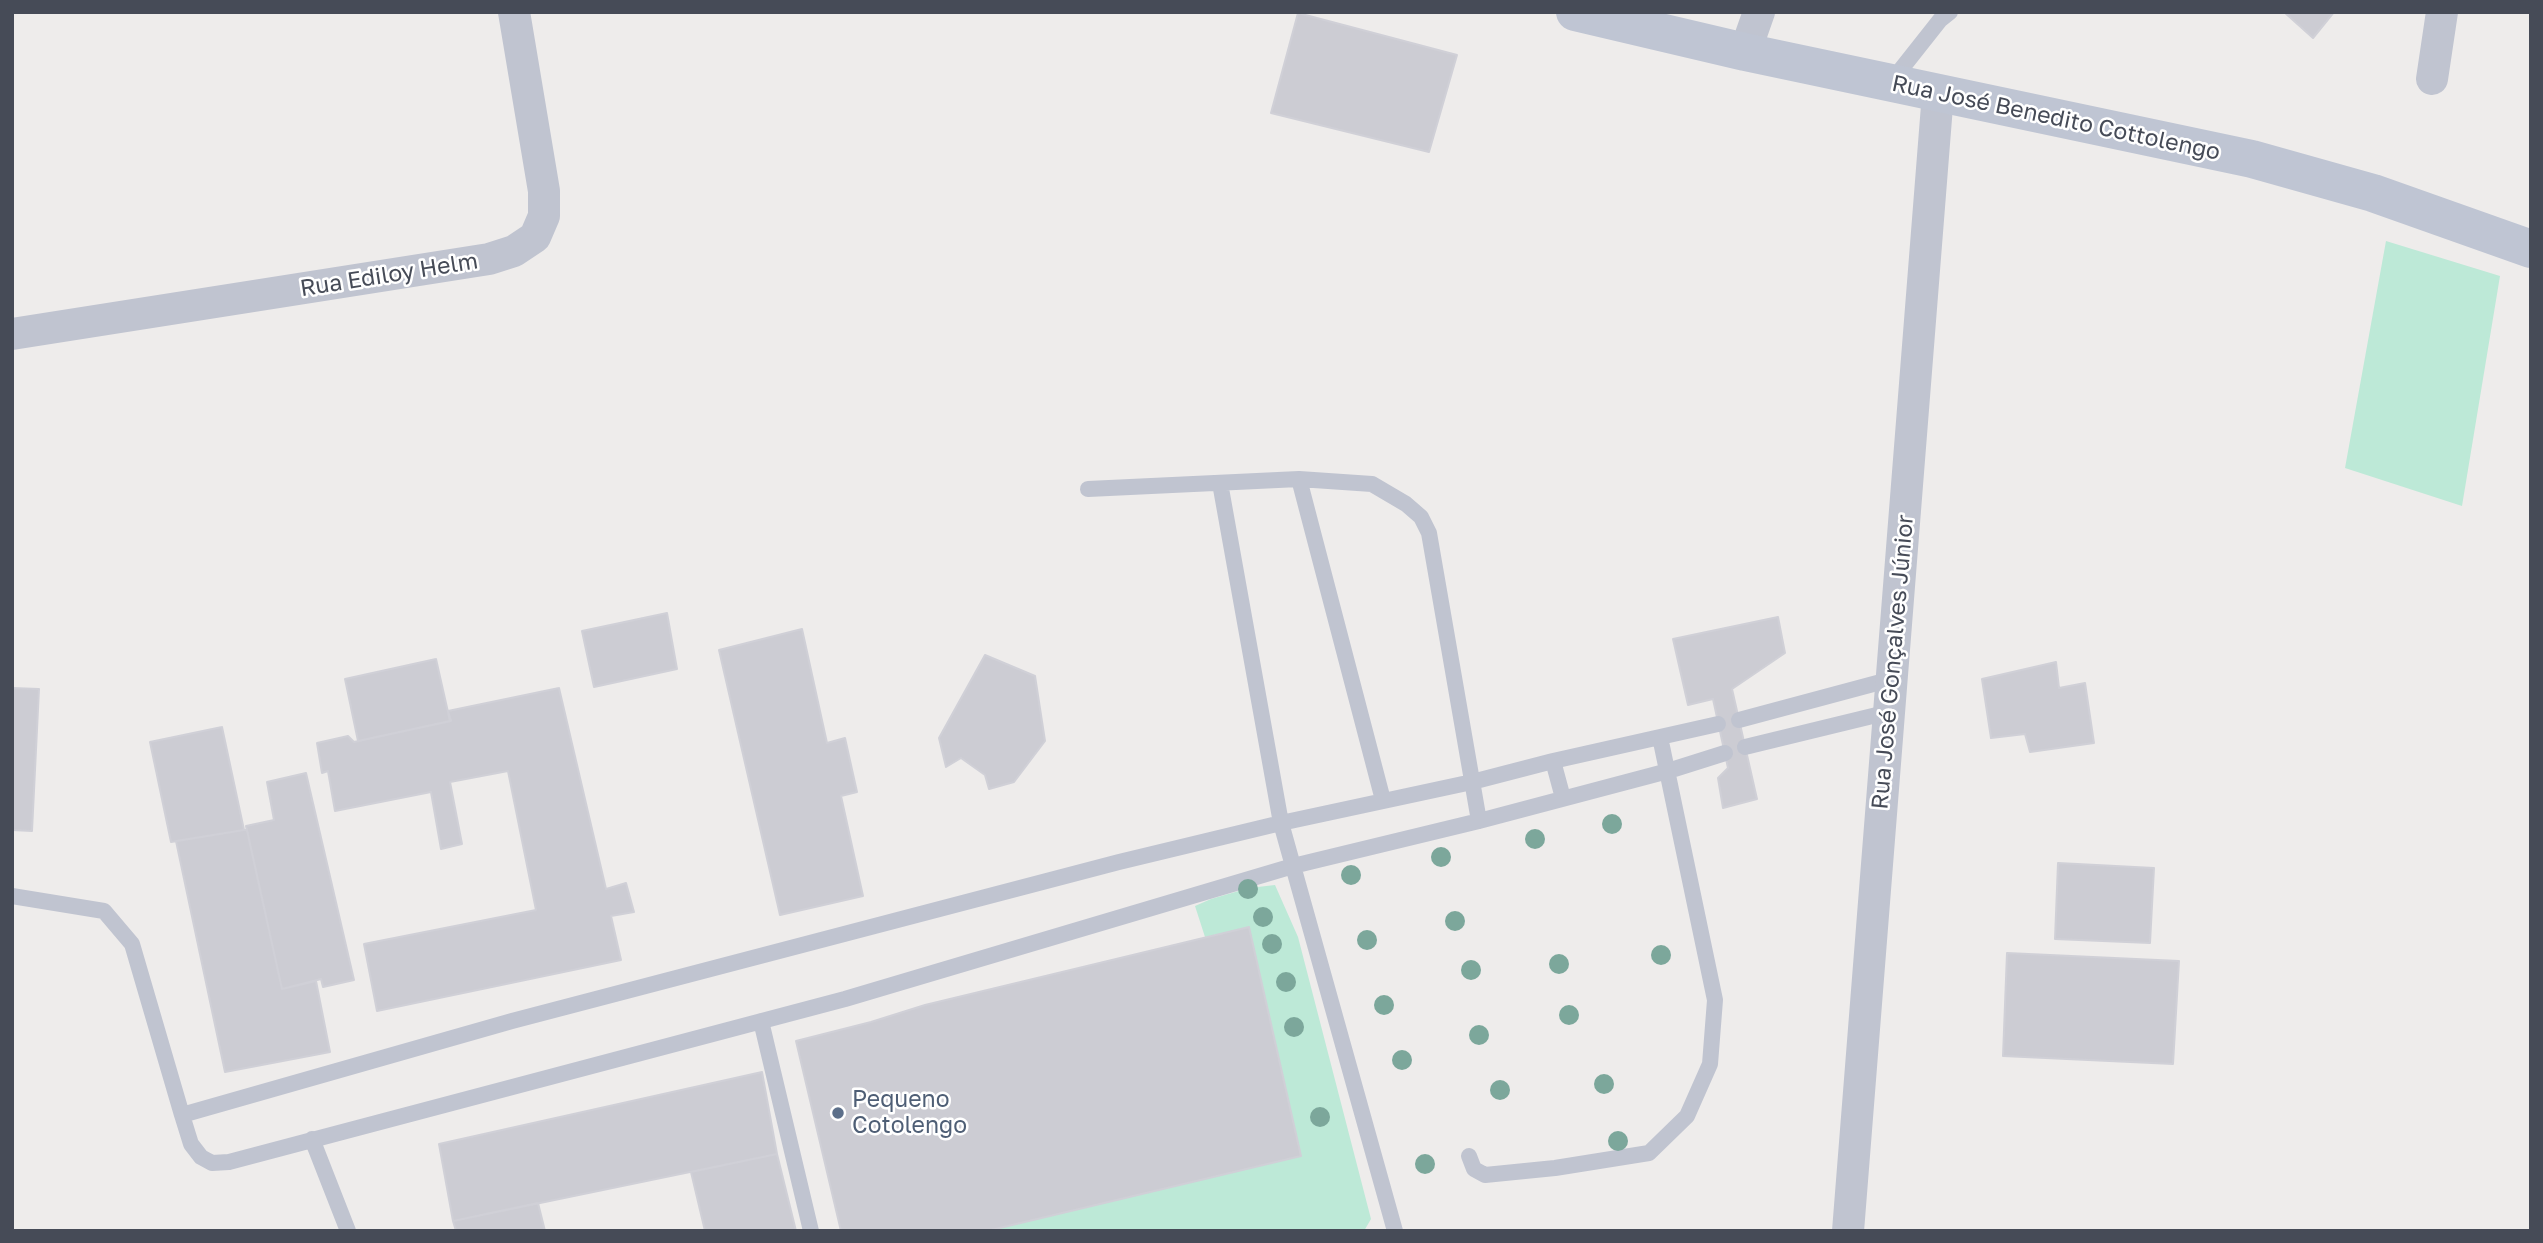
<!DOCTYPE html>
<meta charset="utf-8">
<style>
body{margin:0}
#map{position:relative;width:2543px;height:1243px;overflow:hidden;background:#eeeceb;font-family:"Golos Text",sans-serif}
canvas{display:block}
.frame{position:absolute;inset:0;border:14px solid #464b57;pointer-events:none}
</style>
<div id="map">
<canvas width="2543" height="1243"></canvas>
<div class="frame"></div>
</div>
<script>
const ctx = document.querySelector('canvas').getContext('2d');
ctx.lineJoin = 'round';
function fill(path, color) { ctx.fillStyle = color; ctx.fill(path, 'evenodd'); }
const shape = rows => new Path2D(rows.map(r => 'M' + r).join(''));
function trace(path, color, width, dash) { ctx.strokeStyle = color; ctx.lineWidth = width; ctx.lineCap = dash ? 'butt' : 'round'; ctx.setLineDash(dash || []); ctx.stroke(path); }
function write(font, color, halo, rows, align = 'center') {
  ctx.font = font + ' "Golos Text",sans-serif'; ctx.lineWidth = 5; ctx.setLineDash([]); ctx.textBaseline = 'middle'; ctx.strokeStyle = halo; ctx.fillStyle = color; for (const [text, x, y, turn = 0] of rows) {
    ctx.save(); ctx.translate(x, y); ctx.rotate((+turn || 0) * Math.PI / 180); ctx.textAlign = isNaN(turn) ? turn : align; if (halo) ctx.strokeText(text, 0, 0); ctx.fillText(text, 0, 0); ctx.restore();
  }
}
fill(shape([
 [2386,241,2500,276,2462,506,2345,468],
 [1275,885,1298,937,1371,1219,1364,1231,987,1231,1301,1156,1249,927,1205,937,1195,906,1211,899,1249,888]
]), '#bde9d7');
const building = shape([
 [2284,12,2334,12,2313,38,2284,12],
 [1298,13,1457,55,1429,152,1271,113,1298,13],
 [667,613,677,669,594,687,582,631,667,613],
 [1778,617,1785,653,1732,689,1757,799,1723,808,1718,778,1728,768,1713,699,1688,705,1673,639,1778,617],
 [802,629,827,743,845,738,857,792,841,796,863,896,780,915,719,650,802,629],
 [985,655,1035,676,1045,741,1014,782,989,789,985,775,961,758,946,767,939,738,985,655],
 [436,659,450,721,358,741,345,679,436,659],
 [2056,662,2059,688,2085,683,2094,743,2030,752,2025,734,1991,738,1982,679,2056,662],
 [12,688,39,689,32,831,12,830,12,688],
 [559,688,606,889,626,883,634,912,611,916,621,960,377,1011,364,944,536,910,508,771,450,782,462,844,441,849,431,792,335,811,328,771,322,773,317,743,348,736,354,742,451,721,448,711,559,688],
 [222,727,244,830,171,842,150,742,222,727],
 [306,773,354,980,323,987,321,979,282,989,246,826,274,820,267,782,306,773],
 [244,830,247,830,282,989,316,981,330,1052,225,1072,176,841,244,830],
 [2058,863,2154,868,2150,943,2055,939,2058,863],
 [1249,927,1301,1156,987,1231,841,1231,796,1041,871,1022,925,1005,1249,927],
 [2007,953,2179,961,2173,1064,2003,1056,2007,953],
 [762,1072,777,1154,453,1221,439,1144,762,1072],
 [777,1154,796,1231,705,1231,691,1172,777,1154],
 [538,1203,545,1231,456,1231,453,1221,538,1203]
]);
fill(building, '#ccccd3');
trace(building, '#d0d0d7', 2);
trace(shape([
 [1891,82,1940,20,1950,12],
 [1299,479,1383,800],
 [1220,483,1281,823,1395,1231],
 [1088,489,1299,479,1372,484,1406,504,1421,517,1429,533,1479,821],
 [1739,720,1892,679],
 [1718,724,1553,761,1472,782,1281,823,1119,862,512,1021,182,1115,191,1144,201,1157,212,1163,229,1162,845,999,1293,866,1479,821,1668,771,1725,753],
 [1745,747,1889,712],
 [1553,761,1563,798],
 [12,896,104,911,132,944,182,1115],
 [761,1021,811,1231],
 [312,1139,348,1231],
 [1469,1156,1474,1169,1485,1175,1555,1168,1649,1153,1687,1116,1710,1064,1715,1000,1660,737]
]), '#c0c4d0', 16);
trace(shape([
 [1745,52,1759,12],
 [2432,79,2442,12],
 [12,334,489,259,514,251,535,237,544,216,544,191,514,12],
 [1848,1231,1938,93]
]), '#c0c4d0', 32);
trace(shape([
 [1575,12,1745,52,2252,159,2373,193,2531,249]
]), '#bfc5d3', 38);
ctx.fillStyle = '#7ca79b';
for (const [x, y] of [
 [1612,824],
 [1535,839],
 [1441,857],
 [1351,875],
 [1248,889],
 [1263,917],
 [1455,921],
 [1367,940],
 [1272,944],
 [1661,955],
 [1559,964],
 [1471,970],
 [1286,982],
 [1384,1005],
 [1569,1015],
 [1294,1027],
 [1479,1035],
 [1402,1060],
 [1604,1084],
 [1500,1090],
 [1320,1117],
 [1618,1141],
 [1425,1164]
]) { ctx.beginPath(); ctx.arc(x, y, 10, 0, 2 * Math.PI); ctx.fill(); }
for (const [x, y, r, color] of [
 [838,1113,7,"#5c6f8a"]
]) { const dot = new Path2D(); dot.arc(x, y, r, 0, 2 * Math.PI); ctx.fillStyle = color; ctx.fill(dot); trace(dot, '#fff', 2.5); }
write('23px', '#464b57', '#fff', [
 ["Rua José Benedito Cottolengo",2056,118,12],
 ["Rua Ediloy Helm",389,275,-9],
 ["Rua José Gonçalves Júnior",1893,662,-85]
]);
write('23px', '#4e5e75', '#fff', [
 ["Pequeno",852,1100],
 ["Cotolengo",852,1126]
], 'left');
</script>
